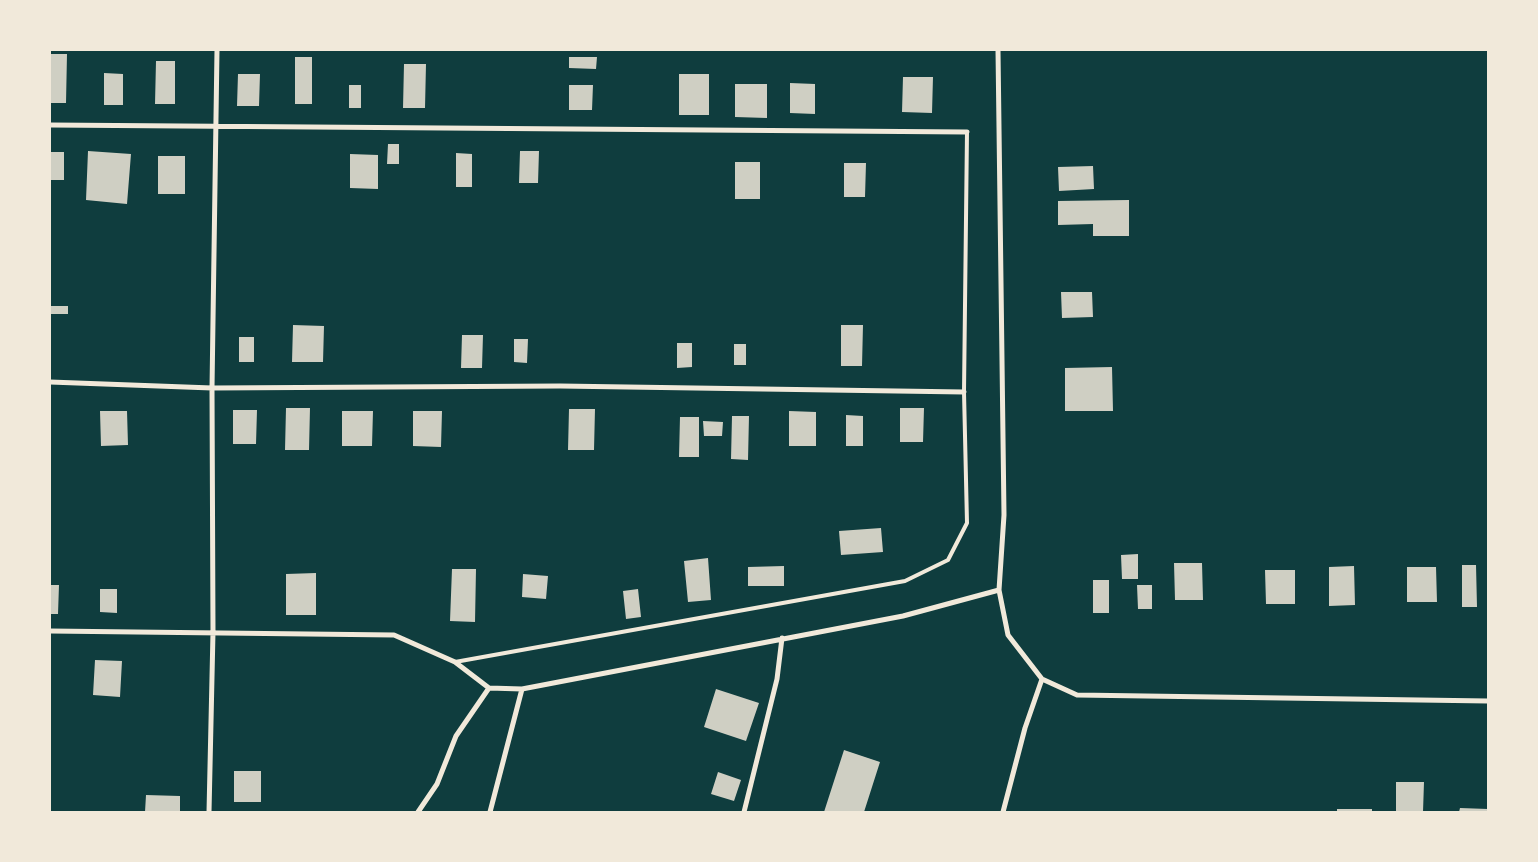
<!DOCTYPE html>
<style>
body{margin:0}
#map{position:relative;width:1538px;height:862px;overflow:hidden;background:#0f3d3e;font-family:Lora,serif}
canvas{display:block}
.frame{position:absolute;inset:0;border:51px solid #f1e9da;pointer-events:none}
</style>
<div id="map">
<canvas width="1538" height="862"></canvas>
<div class="frame"></div>
</div>
<script>
const ctx = document.querySelector('canvas').getContext('2d');
ctx.lineJoin = 'round';
function fill(path, color) { ctx.fillStyle = color; ctx.fill(path, 'evenodd'); }
const shape = rows => new Path2D(rows.map(r => 'M' + r).join(''));
function trace(path, color, width, dash) { ctx.strokeStyle = color; ctx.lineWidth = width; ctx.lineCap = dash ? 'butt' : 'round'; ctx.setLineDash(dash || []); ctx.stroke(path); }
fill(shape([
 [50,54,67,54,66,103,50,103],
 [295,57,312,57,312,104,295,104],
 [569,57,597,57,596,69,569,68],
 [156,61,175,61,175,104,155,104],
 [404,64,426,64,425,108,403,108],
 [104,73,123,74,123,105,104,105],
 [238,74,260,74,259,106,237,106],
 [679,74,709,74,709,115,679,115],
 [903,77,933,77,932,113,902,112],
 [790,83,815,84,815,114,790,113],
 [735,84,767,84,767,118,735,117],
 [349,85,361,85,361,108,349,108],
 [569,85,593,85,592,110,569,110],
 [388,144,399,144,399,164,387,164],
 [88,151,131,154,127,204,86,200],
 [520,151,539,151,538,183,519,183],
 [50,152,64,152,64,180,50,180],
 [456,153,472,154,472,187,456,187],
 [350,154,378,155,378,189,350,188],
 [158,156,185,156,185,194,158,194],
 [735,162,760,162,760,199,735,199],
 [844,163,866,163,865,197,844,197],
 [1093,166,1094,189,1059,191,1058,167],
 [1129,200,1129,236,1093,236,1093,224,1058,225,1058,201],
 [1061,292,1092,292,1093,317,1062,318],
 [50,306,68,306,68,314,50,314],
 [293,325,324,326,323,362,292,362],
 [841,325,863,325,862,366,841,366],
 [462,335,483,335,482,368,461,368],
 [239,337,254,337,254,362,239,362],
 [514,339,528,339,527,363,514,362],
 [677,343,692,343,692,367,677,368],
 [734,344,746,344,746,365,734,365],
 [1112,367,1113,411,1065,411,1065,368],
 [286,408,310,408,309,450,285,450],
 [900,408,924,408,923,442,900,442],
 [569,409,595,409,594,450,568,450],
 [233,410,257,410,256,444,233,444],
 [100,411,127,411,128,445,101,446],
 [342,411,373,411,372,446,342,446],
 [413,411,442,411,441,447,413,446],
 [789,411,816,412,816,446,789,446],
 [846,415,863,416,863,446,846,446],
 [732,416,749,416,748,460,731,459],
 [680,417,699,417,699,457,679,457],
 [703,421,723,422,722,436,704,436],
 [881,528,883,552,841,555,839,531],
 [1138,554,1138,579,1122,579,1121,555],
 [708,558,711,600,688,602,684,561],
 [1174,563,1202,563,1203,600,1175,600],
 [1462,565,1476,565,1477,607,1462,607],
 [784,566,784,586,748,586,748,567],
 [1354,566,1355,605,1329,606,1329,567],
 [1407,567,1436,567,1437,602,1407,602],
 [452,569,476,569,475,622,450,621],
 [1265,570,1295,570,1295,604,1266,604],
 [316,573,316,615,286,615,286,574],
 [523,574,548,576,546,599,522,597],
 [1093,580,1109,580,1109,613,1093,613],
 [50,585,59,585,58,614,50,614],
 [1137,585,1152,585,1152,609,1138,609],
 [100,589,117,589,117,613,100,612],
 [638,589,641,617,626,619,623,591],
 [95,660,122,661,120,697,93,695],
 [716,689,759,703,746,741,704,727],
 [844,750,880,762,864,812,824,812],
 [234,771,261,771,261,802,234,802],
 [718,772,741,780,734,801,711,794],
 [1396,782,1424,782,1423,812,1396,812],
 [146,795,180,796,180,812,145,812],
 [1460,808,1488,809,1488,812,1459,812],
 [1337,809,1372,809,1372,812,1337,812]
]), '#cfcfc3');
trace(shape([
 [455,662,905,581,948,560,967,523,964,392,967,132]
]), '#f1e9da', 4);
trace(shape([
 [998,50,1004,515,999,590,1008,635,1042,679,1077,695,1488,701],
 [50,125,967,132],
 [50,382,212,388,560,386,964,392],
 [50,631,394,635,455,662,489,688,522,689,903,616,999,590],
 [209,812,213,632,212,388,217,50],
 [418,812,437,784,456,736,489,688],
 [490,812,522,689],
 [744,812,777,679,782,638],
 [1003,812,1025,728,1042,679]
]), '#f1e9da', 5);
</script>
